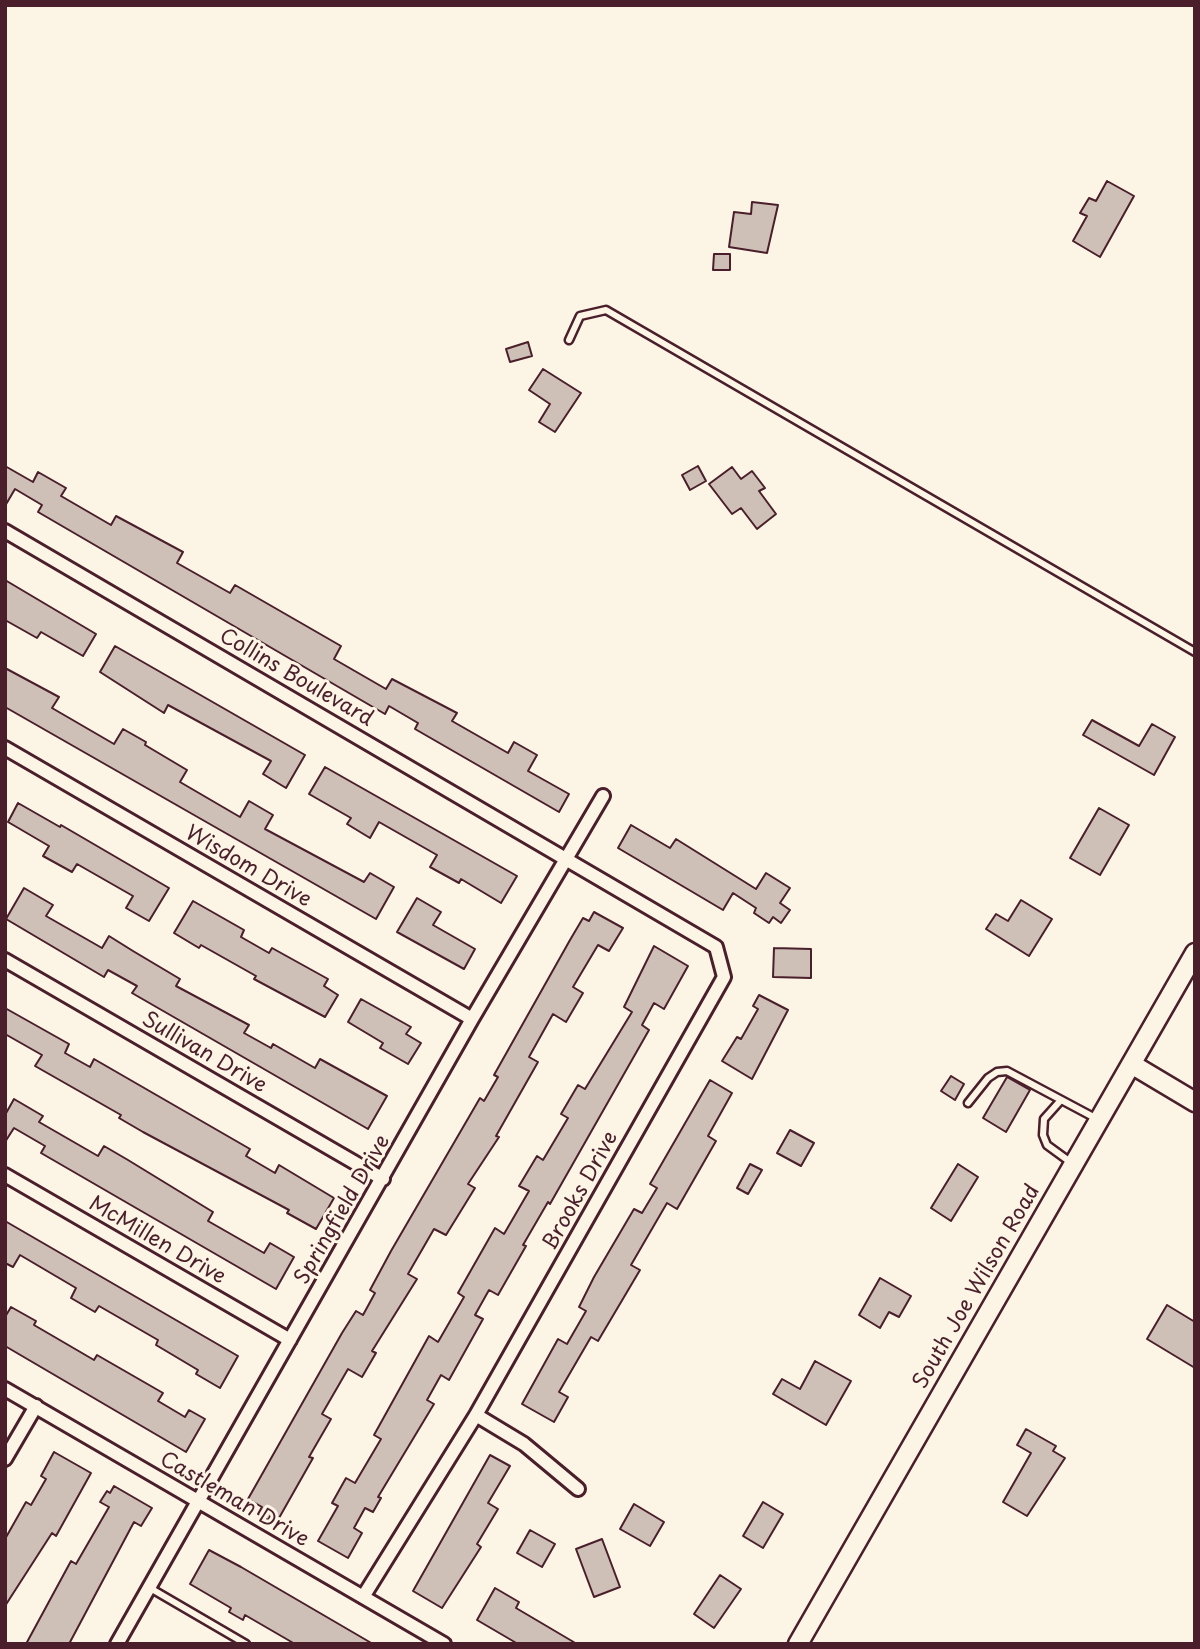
<!DOCTYPE html>
<style>
body{margin:0}
#map{position:relative;width:1200px;height:1649px;overflow:hidden;background:#fcf5e5;font-family:"Playpen Sans",sans-serif}
canvas{display:block}
.frame{position:absolute;inset:0;border:7px solid #4a1f2b;pointer-events:none}
</style>
<div id="map">
<canvas width="1200" height="1649"></canvas>
<div class="frame"></div>
</div>
<script>
const ctx = document.querySelector('canvas').getContext('2d');
ctx.lineJoin = 'round';
function fill(path, color) { ctx.fillStyle = color; ctx.fill(path, 'evenodd'); }
const shape = rows => new Path2D(rows.map(r => 'M' + r).join(''));
function trace(path, color, width, dash) { ctx.strokeStyle = color; ctx.lineWidth = width; ctx.lineCap = dash ? 'butt' : 'round'; ctx.setLineDash(dash || []); ctx.stroke(path); }
function write(font, color, halo, rows, align = 'center') {
  ctx.font = font + ' "Playpen Sans",sans-serif'; ctx.lineWidth = 6; ctx.setLineDash([]); ctx.textBaseline = 'middle'; ctx.strokeStyle = halo; ctx.fillStyle = color; for (const [text, x, y, turn = 0] of rows) {
    ctx.save(); ctx.translate(x, y); ctx.rotate((+turn || 0) * Math.PI / 180); ctx.textAlign = isNaN(turn) ? turn : align; if (halo) ctx.strokeText(text, 0, 0); ctx.fillText(text, 0, 0); ctx.restore();
  }
}
const building = shape([
 [1107,181,1134,196,1100,257,1073,241,1087,216,1080,213,1089,198,1096,201,1107,181],
 [752,202,778,205,767,253,729,247,734,212,751,214,752,202],
 [714,254,730,254,730,270,713,270,714,254],
 [528,342,532,356,510,362,506,349,528,342],
 [543,369,581,393,555,432,539,422,550,404,529,390,543,369],
 [5,466,33,482,38,472,66,488,61,496,111,525,116,516,183,552,177,563,230,593,235,585,341,646,334,659,386,689,392,679,457,713,452,721,508,753,514,742,537,755,528,771,569,794,559,812,415,729,418,723,389,706,385,714,38,512,42,505,15,489,5,506,5,466],
 [698,466,706,481,690,490,682,475,698,466],
 [732,467,741,479,752,471,765,488,759,491,776,514,757,529,741,508,732,514,709,484,732,467],
 [5,580,96,634,83,656,41,632,37,638,5,620,5,580],
 [115,646,305,755,286,788,263,774,271,761,168,705,164,713,100,672,115,646],
 [5,668,59,697,52,708,114,744,123,729,146,742,145,745,187,770,180,782,240,817,249,801,273,815,265,829,364,882,370,873,394,887,376,919,5,707,5,668],
 [1092,720,1139,746,1152,724,1175,737,1154,775,1083,735,1092,720],
 [325,767,517,876,501,903,461,879,459,883,430,867,437,855,379,822,370,838,347,824,351,818,309,794,325,767],
 [18,803,60,827,61,825,169,888,149,921,126,908,133,896,77,864,72,872,43,856,49,846,8,822,18,803],
 [1099,808,1129,825,1100,875,1070,858,1099,808],
 [631,825,670,848,676,839,756,889,766,873,790,888,780,903,790,910,781,923,773,917,769,923,754,913,756,908,733,893,723,910,618,848,631,825],
 [24,888,53,905,46,916,102,948,109,936,133,951,180,979,176,986,249,1025,244,1033,271,1048,273,1044,315,1068,320,1059,387,1096,368,1129,132,993,137,986,108,970,104,977,6,919,24,888],
 [417,898,441,912,433,925,475,949,464,969,397,932,417,898],
 [1021,900,1052,919,1029,956,986,929,996,914,1008,921,1021,900],
 [193,901,244,930,241,937,269,953,272,948,328,979,324,986,338,995,325,1017,254,979,256,976,201,945,199,948,174,933,193,901],
 [594,912,623,928,609,951,598,945,573,987,583,993,566,1022,553,1014,529,1057,538,1062,496,1136,499,1137,468,1184,475,1188,446,1235,434,1229,408,1274,417,1279,372,1351,376,1353,362,1377,348,1369,322,1414,331,1419,309,1457,313,1458,279,1518,272,1513,268,1520,258,1514,262,1507,248,1499,342,1333,356,1311,363,1315,375,1293,370,1290,391,1251,480,1098,484,1101,498,1077,494,1075,570,940,583,918,589,921,594,912],
 [654,946,688,966,664,1009,654,1003,642,1025,649,1030,550,1204,548,1202,523,1245,526,1246,498,1295,489,1290,475,1315,483,1319,449,1380,441,1375,427,1400,434,1404,378,1497,381,1498,373,1512,365,1508,354,1528,362,1533,348,1558,318,1541,338,1506,332,1503,346,1478,355,1483,381,1439,374,1435,429,1336,438,1342,464,1297,458,1293,495,1228,504,1234,529,1191,519,1186,537,1156,543,1160,568,1118,561,1114,578,1085,585,1089,632,1012,624,1007,654,946],
 [774,948,811,949,811,978,773,977,774,948],
 [759,995,788,1010,752,1079,722,1061,737,1037,741,1039,758,1009,753,1006,759,995],
 [361,999,411,1027,406,1034,421,1043,408,1064,380,1048,383,1043,348,1022,361,999],
 [5,1008,69,1044,65,1053,90,1067,94,1059,250,1149,246,1156,275,1173,279,1165,334,1198,316,1229,287,1213,289,1210,143,1132,119,1118,121,1115,35,1066,42,1055,5,1034,5,1008],
 [951,1076,964,1084,955,1100,941,1091,951,1076],
 [1007,1077,1030,1090,1006,1132,983,1118,1007,1077],
 [710,1080,732,1093,708,1136,716,1141,677,1209,667,1203,631,1265,640,1270,598,1341,591,1337,559,1392,568,1397,554,1422,522,1404,558,1339,567,1344,586,1311,579,1307,594,1277,634,1209,642,1213,657,1188,650,1184,710,1080],
 [14,1099,43,1116,39,1122,98,1156,104,1146,128,1160,213,1212,208,1221,264,1253,270,1243,294,1257,276,1289,41,1153,45,1146,14,1128,5,1142,5,1115,14,1099],
 [790,1130,814,1143,801,1166,777,1153,790,1130],
 [750,1164,762,1170,748,1194,737,1188,750,1164],
 [958,1164,978,1177,951,1221,931,1208,958,1164],
 [5,1221,238,1356,220,1388,196,1374,198,1370,156,1345,158,1340,99,1306,95,1312,71,1298,76,1288,20,1255,13,1267,5,1263,5,1221],
 [880,1278,911,1296,899,1317,889,1312,880,1328,859,1315,880,1278],
 [1167,1305,1195,1322,1195,1368,1147,1339,1167,1305],
 [11,1307,36,1321,34,1325,94,1360,97,1355,163,1393,158,1401,185,1417,189,1410,205,1419,186,1452,5,1346,5,1317,11,1307],
 [815,1361,851,1381,826,1425,773,1394,782,1379,800,1389,815,1361],
 [1026,1429,1056,1446,1053,1451,1065,1458,1027,1516,1003,1502,1031,1453,1017,1445,1026,1429],
 [54,1452,91,1473,56,1536,52,1533,5,1606,5,1539,26,1502,31,1505,46,1479,41,1476,54,1452],
 [490,1455,510,1466,488,1503,498,1509,477,1544,481,1547,442,1608,413,1591,490,1455],
 [114,1486,152,1508,141,1526,134,1522,69,1644,26,1644,71,1561,76,1564,109,1507,100,1502,107,1491,110,1493,114,1486],
 [763,1502,783,1514,763,1548,743,1536,763,1502],
 [634,1504,664,1522,650,1546,620,1529,634,1504],
 [530,1530,555,1544,542,1567,517,1553,530,1530],
 [602,1539,620,1587,594,1597,576,1549,602,1539],
 [209,1550,241,1567,373,1644,295,1644,245,1615,243,1620,229,1612,231,1608,190,1584,209,1550],
 [720,1575,741,1589,714,1628,694,1614,720,1575],
 [495,1588,519,1602,516,1608,577,1644,518,1644,477,1620,495,1588]
]);
fill(building, '#cfc0b7');
trace(building, '#4a1f2b', 2);
const lane = shape([
 [569,340,580,316,606,310,1195,652],
 [1061,1100,1044,1119,1043,1135,1047,1145,1073,1164],
 [968,1103,988,1078,997,1072,1007,1071,1099,1120],
 [150,1588,246,1644]
]);
const street = shape([
 [5,531,716,947,724,977,476,1415,363,1597],
 [5,748,472,1019],
 [5,960,383,1179],
 [5,1175,290,1340],
 [5,1389,444,1644],
 [476,1415,524,1444,578,1489],
 [5,1459,36,1406],
 [117,1644,472,1019,603,796]
]);
const secondary = shape([
 [1133,1065,1195,1102],
 [798,1644,1195,953]
]);
trace(lane, '#4a1f2b', 11);
trace(street, '#4a1f2b', 18);
trace(secondary, '#4a1f2b', 23);
trace(lane, '#fcf5e5', 6);
trace(street, '#fcf5e5', 12);
trace(secondary, '#fcf5e5', 18);
write('21px', '#4a1f2b', '#fcf5e5', [
 ["Collins Boulevard",296,678,30],
 ["Wisdom Drive",248,867,30],
 ["Sullivan Drive",204,1053,30],
 ["Brooks Drive",581,1191,-61],
 ["Springfield Drive",343,1210,-60],
 ["McMillen Drive",157,1241,30],
 ["South Joe Wilson Road",977,1287,-60],
 ["Castleman Drive",234,1500,30]
]);
</script>
